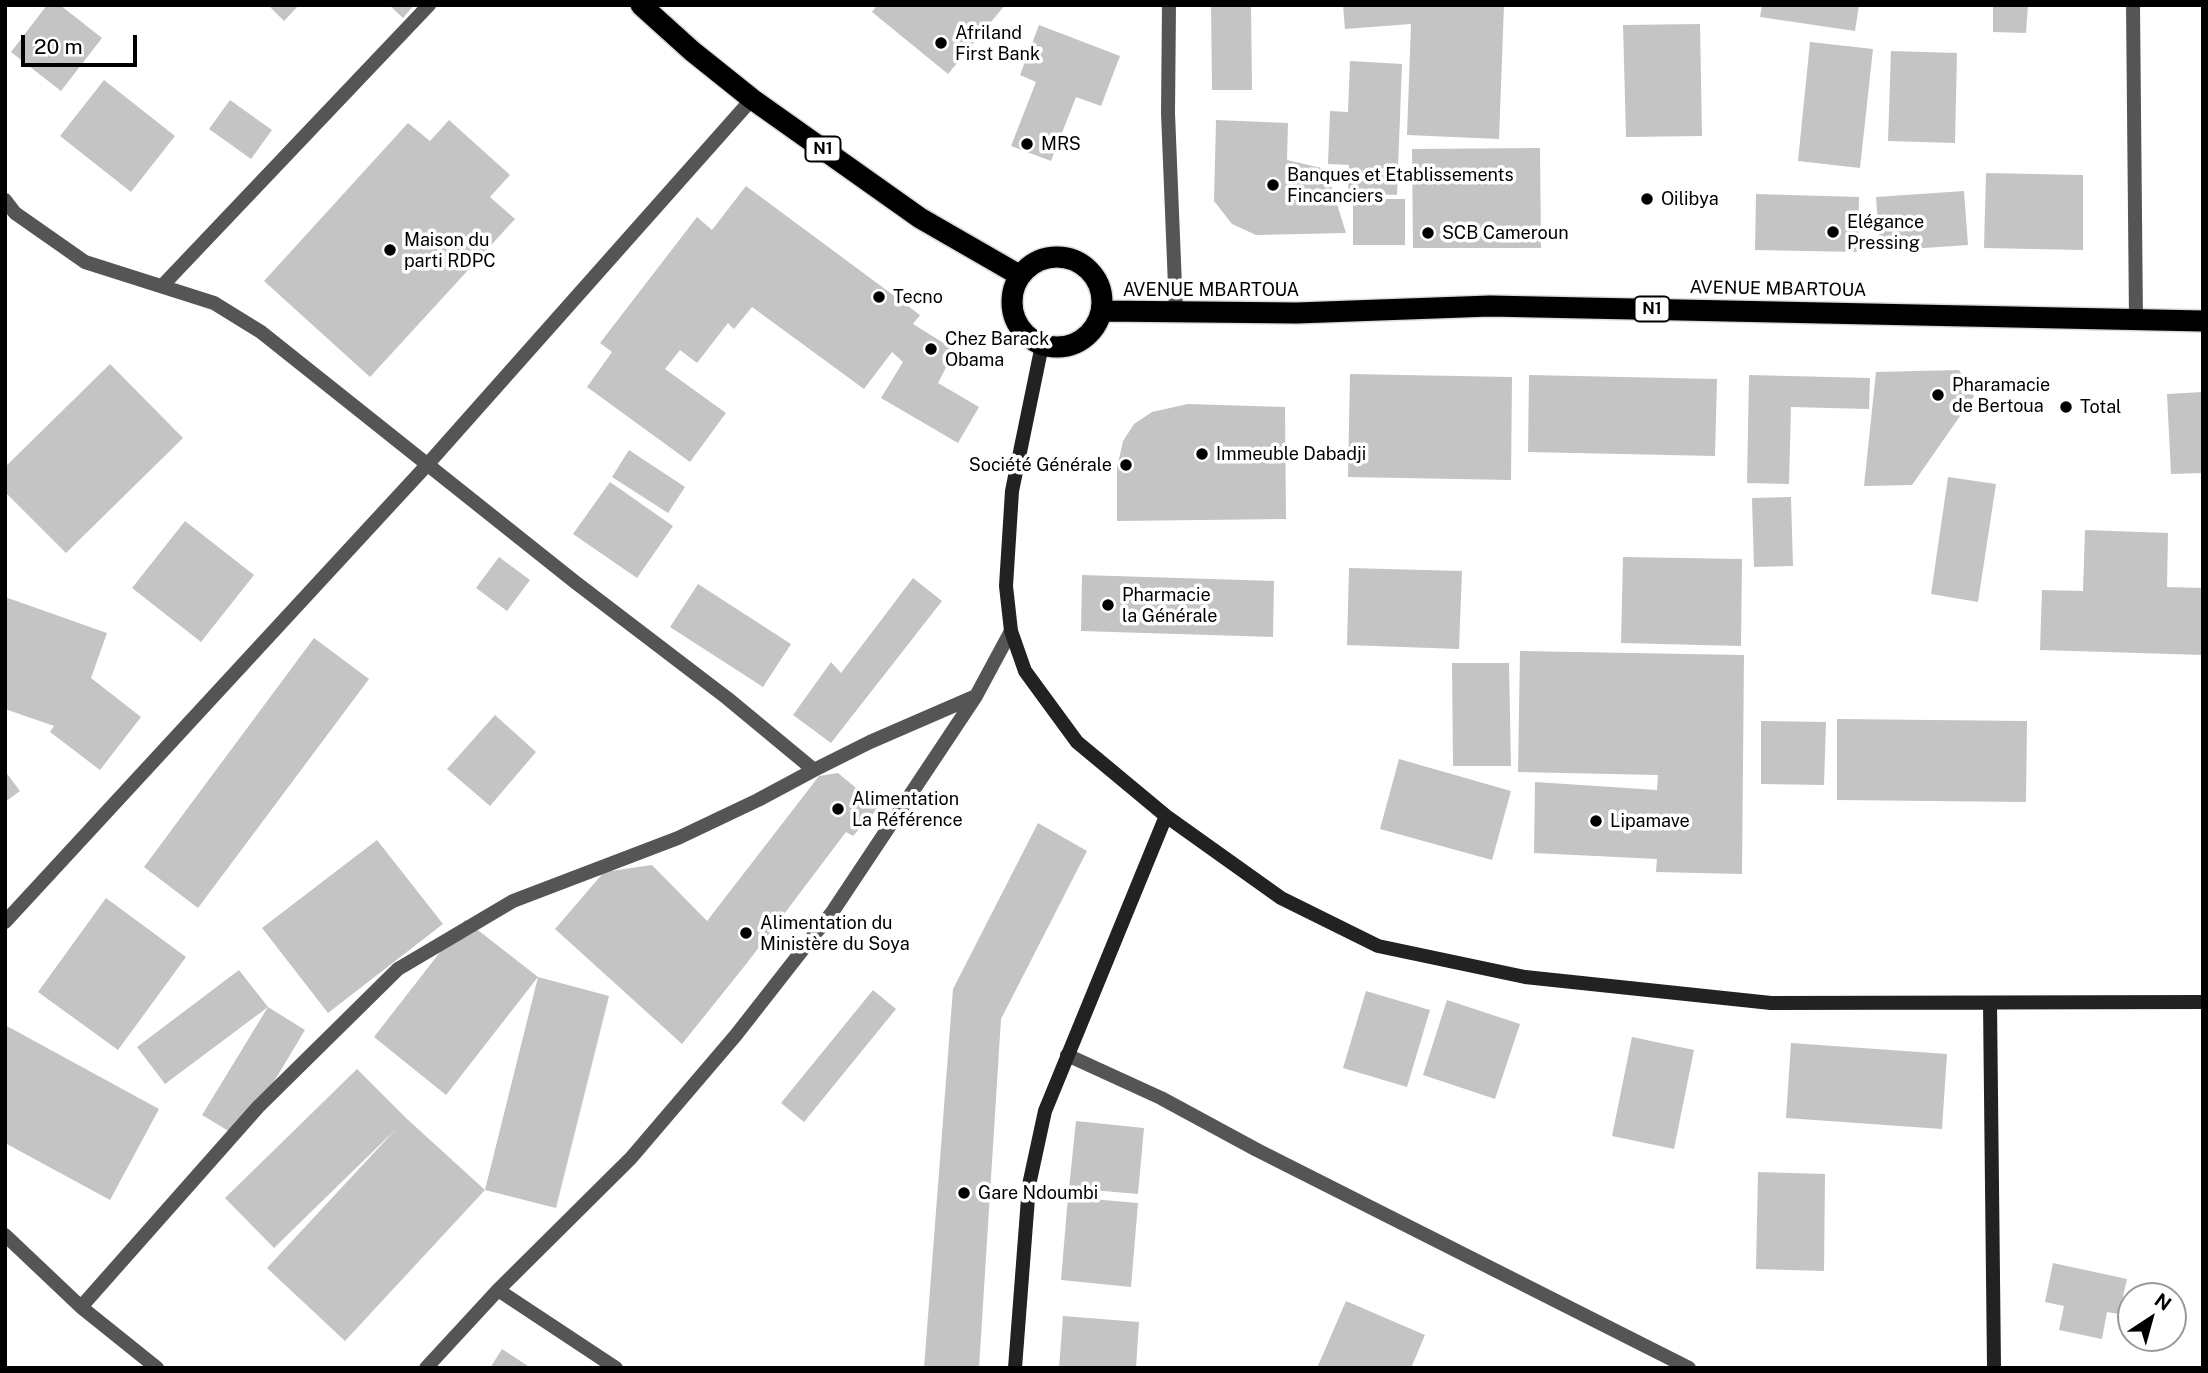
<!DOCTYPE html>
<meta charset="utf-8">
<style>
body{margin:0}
#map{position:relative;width:2208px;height:1373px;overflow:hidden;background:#fff;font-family:"Public Sans",sans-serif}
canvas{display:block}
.frame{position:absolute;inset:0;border:7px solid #000;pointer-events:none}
.north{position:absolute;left:2117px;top:1282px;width:70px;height:70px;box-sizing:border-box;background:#fff;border:2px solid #999;border-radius:50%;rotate:36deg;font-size:19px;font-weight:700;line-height:28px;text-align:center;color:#000}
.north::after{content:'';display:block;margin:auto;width:24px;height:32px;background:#000;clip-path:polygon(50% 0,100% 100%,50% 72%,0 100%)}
.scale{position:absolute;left:21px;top:35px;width:116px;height:32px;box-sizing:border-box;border:4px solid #000;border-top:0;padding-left:9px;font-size:21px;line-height:24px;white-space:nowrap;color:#000;-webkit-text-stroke:5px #fff;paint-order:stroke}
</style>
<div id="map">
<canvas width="2208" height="1373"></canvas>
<div class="frame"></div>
<div class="north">N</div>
<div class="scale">20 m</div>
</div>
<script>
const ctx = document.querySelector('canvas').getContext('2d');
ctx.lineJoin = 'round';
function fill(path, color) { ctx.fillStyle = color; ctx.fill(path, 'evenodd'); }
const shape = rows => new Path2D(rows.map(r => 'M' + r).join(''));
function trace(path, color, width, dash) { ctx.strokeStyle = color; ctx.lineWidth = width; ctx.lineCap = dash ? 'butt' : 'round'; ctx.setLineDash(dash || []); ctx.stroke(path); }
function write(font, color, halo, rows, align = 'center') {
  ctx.font = font + ' "Public Sans",sans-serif'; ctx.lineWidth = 7; ctx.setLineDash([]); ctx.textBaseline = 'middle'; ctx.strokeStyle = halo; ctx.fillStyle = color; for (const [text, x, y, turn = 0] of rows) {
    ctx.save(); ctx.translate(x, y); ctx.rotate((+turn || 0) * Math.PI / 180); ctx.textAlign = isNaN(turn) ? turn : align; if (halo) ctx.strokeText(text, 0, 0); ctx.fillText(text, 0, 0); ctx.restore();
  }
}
fill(shape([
 [47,5,60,5,102,38,61,91,11,52],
 [268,5,299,5,284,21],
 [389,5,414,5,403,18],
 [877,5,1005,5,948,74,872,12],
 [1211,5,1251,5,1252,90,1212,90],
 [1343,5,1504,5,1499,139,1407,135,1411,24,1345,29],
 [1762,5,1859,5,1855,31,1760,17],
 [1993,5,2028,5,2026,33,1993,32],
 [1700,24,1702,136,1626,137,1623,25],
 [1039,25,1120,56,1101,106,1076,97,1051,161,1011,146,1036,82,1020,75],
 [1810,42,1873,49,1860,168,1798,161],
 [1891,51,1957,53,1955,143,1888,141],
 [1350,61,1402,64,1397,195,1348,193,1349,165,1328,164,1330,111,1348,112],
 [104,80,175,136,131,192,60,136],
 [230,100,272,130,251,159,209,129],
 [449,120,510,175,490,197,515,219,370,377,264,281,408,123,430,141],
 [1216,120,1288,123,1287,160,1326,169,1346,233,1256,235,1232,224,1214,201],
 [1540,148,1541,248,1413,248,1412,149],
 [1986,173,2083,175,2083,250,1984,248],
 [746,186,920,315,913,324,955,350,938,383,979,407,958,443,881,398,903,362,892,352,864,389,752,307,734,329,728,323,697,363,680,350,665,369,726,413,690,462,587,387,612,352,600,343,697,217,712,230],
 [1964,191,1968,245,1880,251,1876,197],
 [1756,194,1859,197,1858,252,1755,250],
 [1353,199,1405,199,1405,245,1353,245],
 [110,364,183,438,66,553,5,492,5,467],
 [1959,370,1974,396,1912,485,1864,486,1876,372],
 [1350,374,1512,377,1511,480,1348,477],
 [1529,375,1717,379,1715,456,1528,452],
 [1749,375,1870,378,1869,409,1791,407,1789,484,1747,483],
 [2203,392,2203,473,2171,474,2167,394],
 [1188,404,1285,407,1286,519,1117,521,1117,468,1123,441,1134,424,1152,412],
 [629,450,685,487,668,513,612,477],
 [1948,477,1996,484,1978,602,1931,594],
 [610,482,673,526,637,578,573,534],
 [1791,497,1793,566,1754,567,1752,498],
 [185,521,254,575,201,642,132,588],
 [2085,530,2168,533,2167,587,2203,588,2203,655,2040,650,2042,590,2083,591],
 [499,557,530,580,507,611,476,588],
 [1623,557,1742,559,1741,646,1621,643],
 [1349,568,1462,571,1459,649,1347,645],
 [1082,575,1274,581,1273,637,1081,631],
 [913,578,942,601,831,743,793,715,831,662,841,673],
 [698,584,791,644,763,687,670,627],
 [5,597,107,633,91,678,141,717,100,770,50,732,54,726,5,709],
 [314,638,369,679,198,908,144,867],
 [1520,651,1744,655,1742,874,1656,872,1657,859,1534,853,1535,782,1657,790,1658,775,1518,772],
 [1452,663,1509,663,1511,766,1453,766],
 [495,715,536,752,490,806,447,769],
 [1837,719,2027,721,2026,802,1837,800],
 [1761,721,1826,722,1824,785,1761,784],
 [1399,759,1511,791,1492,860,1380,829],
 [5,771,20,791,5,802],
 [838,773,879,807,853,836,846,832,747,963,682,1044,555,929,604,872,652,865,707,921,819,776],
 [1038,823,1087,851,1001,1019,979,1368,924,1368,953,989],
 [377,840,443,924,328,1013,262,928],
 [106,898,186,957,118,1050,38,992],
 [465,920,538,977,446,1095,374,1037],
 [239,970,268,1007,305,1030,240,1138,202,1115,268,1007,165,1084,137,1047],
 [538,977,609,996,556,1208,485,1190,345,1341,267,1268,396,1129,274,1248,225,1198,357,1069,406,1118,485,1190],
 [873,990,896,1009,804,1122,781,1103],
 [1366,991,1430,1010,1407,1087,1343,1068],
 [1447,1000,1520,1024,1495,1099,1423,1075],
 [5,1025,159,1109,110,1200,5,1143],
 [1632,1037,1694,1050,1674,1149,1612,1136],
 [1791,1043,1947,1054,1942,1129,1786,1118],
 [1076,1121,1144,1128,1138,1194,1069,1188],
 [1758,1172,1825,1174,1824,1271,1756,1269],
 [1068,1197,1138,1203,1131,1287,1061,1280],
 [2053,1263,2127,1279,2119,1314,2107,1312,2102,1339,2059,1330,2064,1306,2045,1302],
 [1346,1301,1425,1335,1411,1368,1317,1368],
 [1063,1316,1139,1322,1136,1368,1059,1368],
 [502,1349,531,1368,490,1368]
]), '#c4c4c4');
const highway = shape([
 [641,5,692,51,752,99,920,218,1019,275],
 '1012 302a45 45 0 1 1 90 0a45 45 0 1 1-90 0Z',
 [1101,311,1297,313,1490,306,2203,321]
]);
trace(highway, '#dbdbdb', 24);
trace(shape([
 [1169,5,1168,113,1176,311],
 [2133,5,2136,320],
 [5,200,15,213,85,262,214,303,261,332,575,582,727,698,814,770,870,742,976,696],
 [162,286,429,5],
 [5,922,427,465,752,99],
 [1067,1055,1161,1098,1257,1150,1689,1368],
 [5,1235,81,1307,157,1368],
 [498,1290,616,1368],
 [81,1307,258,1107,398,969,513,901,678,838,758,800,814,770],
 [426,1368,498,1290,631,1158,736,1035,833,911,976,696,1011,631]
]), '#555', 14);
trace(shape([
 [1042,345,1012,491,1006,586,1011,631,1025,671,1077,742,1166,816,1281,898,1378,946,1525,977,1771,1003,2203,1002],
 [1990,1003,1994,1368],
 [1015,1368,1029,1185,1045,1111,1166,816]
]), '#222', 14);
trace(highway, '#000', 21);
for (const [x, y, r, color] of [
 [941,43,7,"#000"],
 [1027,144,7,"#000"],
 [1273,185,7,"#000"],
 [1647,199,7,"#000"],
 [1833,232,7,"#000"],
 [1428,233,7,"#000"],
 [390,250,7,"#000"],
 [879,297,7,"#000"],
 [931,349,7,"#000"],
 [1938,395,7,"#000"],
 [2066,407,7,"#000"],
 [1202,454,7,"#000"],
 [1126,465,7,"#000"],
 [1108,605,7,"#000"],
 [838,809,7,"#000"],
 [1596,821,7,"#000"],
 [746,933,7,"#000"],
 [964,1193,7,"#000"]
]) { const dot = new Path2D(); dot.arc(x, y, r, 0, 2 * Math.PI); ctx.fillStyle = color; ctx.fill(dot); trace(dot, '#fff', 2.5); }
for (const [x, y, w] of [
 [823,149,35],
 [1652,309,35]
]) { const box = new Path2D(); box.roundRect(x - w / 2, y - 12.5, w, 25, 5); ctx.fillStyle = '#fff'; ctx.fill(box); trace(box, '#000', 2); }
write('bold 16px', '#000', null, [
 ["N1",823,149],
 ["N1",1652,309]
]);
write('18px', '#000', '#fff', [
 ["Afriland",955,33],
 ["First Bank",955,54],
 ["MRS",1041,144],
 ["Banques et Etablissements",1287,175],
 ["Fincanciers",1287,196],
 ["Oilibya",1661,199],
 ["Elégance",1847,222],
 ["Pressing",1847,243],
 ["SCB Cameroun",1442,233],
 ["Maison du",404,240],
 ["parti RDPC",404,261],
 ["Tecno",893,297],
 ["Chez Barack",945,339],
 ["Obama",945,360],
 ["Pharamacie",1952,385],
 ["de Bertoua",1952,406],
 ["Total",2080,407],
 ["Immeuble Dabadji",1216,454],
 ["Société Générale",1112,465,"right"],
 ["Pharmacie",1122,595],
 ["la Générale",1122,616],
 ["Alimentation",852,799],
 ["La Référence",852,820],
 ["Lipamave",1610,821],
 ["Alimentation du",760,923],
 ["Ministère du Soya",760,944],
 ["Gare Ndoumbi",978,1193]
], 'left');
write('18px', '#000', '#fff', [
 ["AVENUE MBARTOUA",1778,289,1],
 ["AVENUE MBARTOUA",1211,290]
]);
</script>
